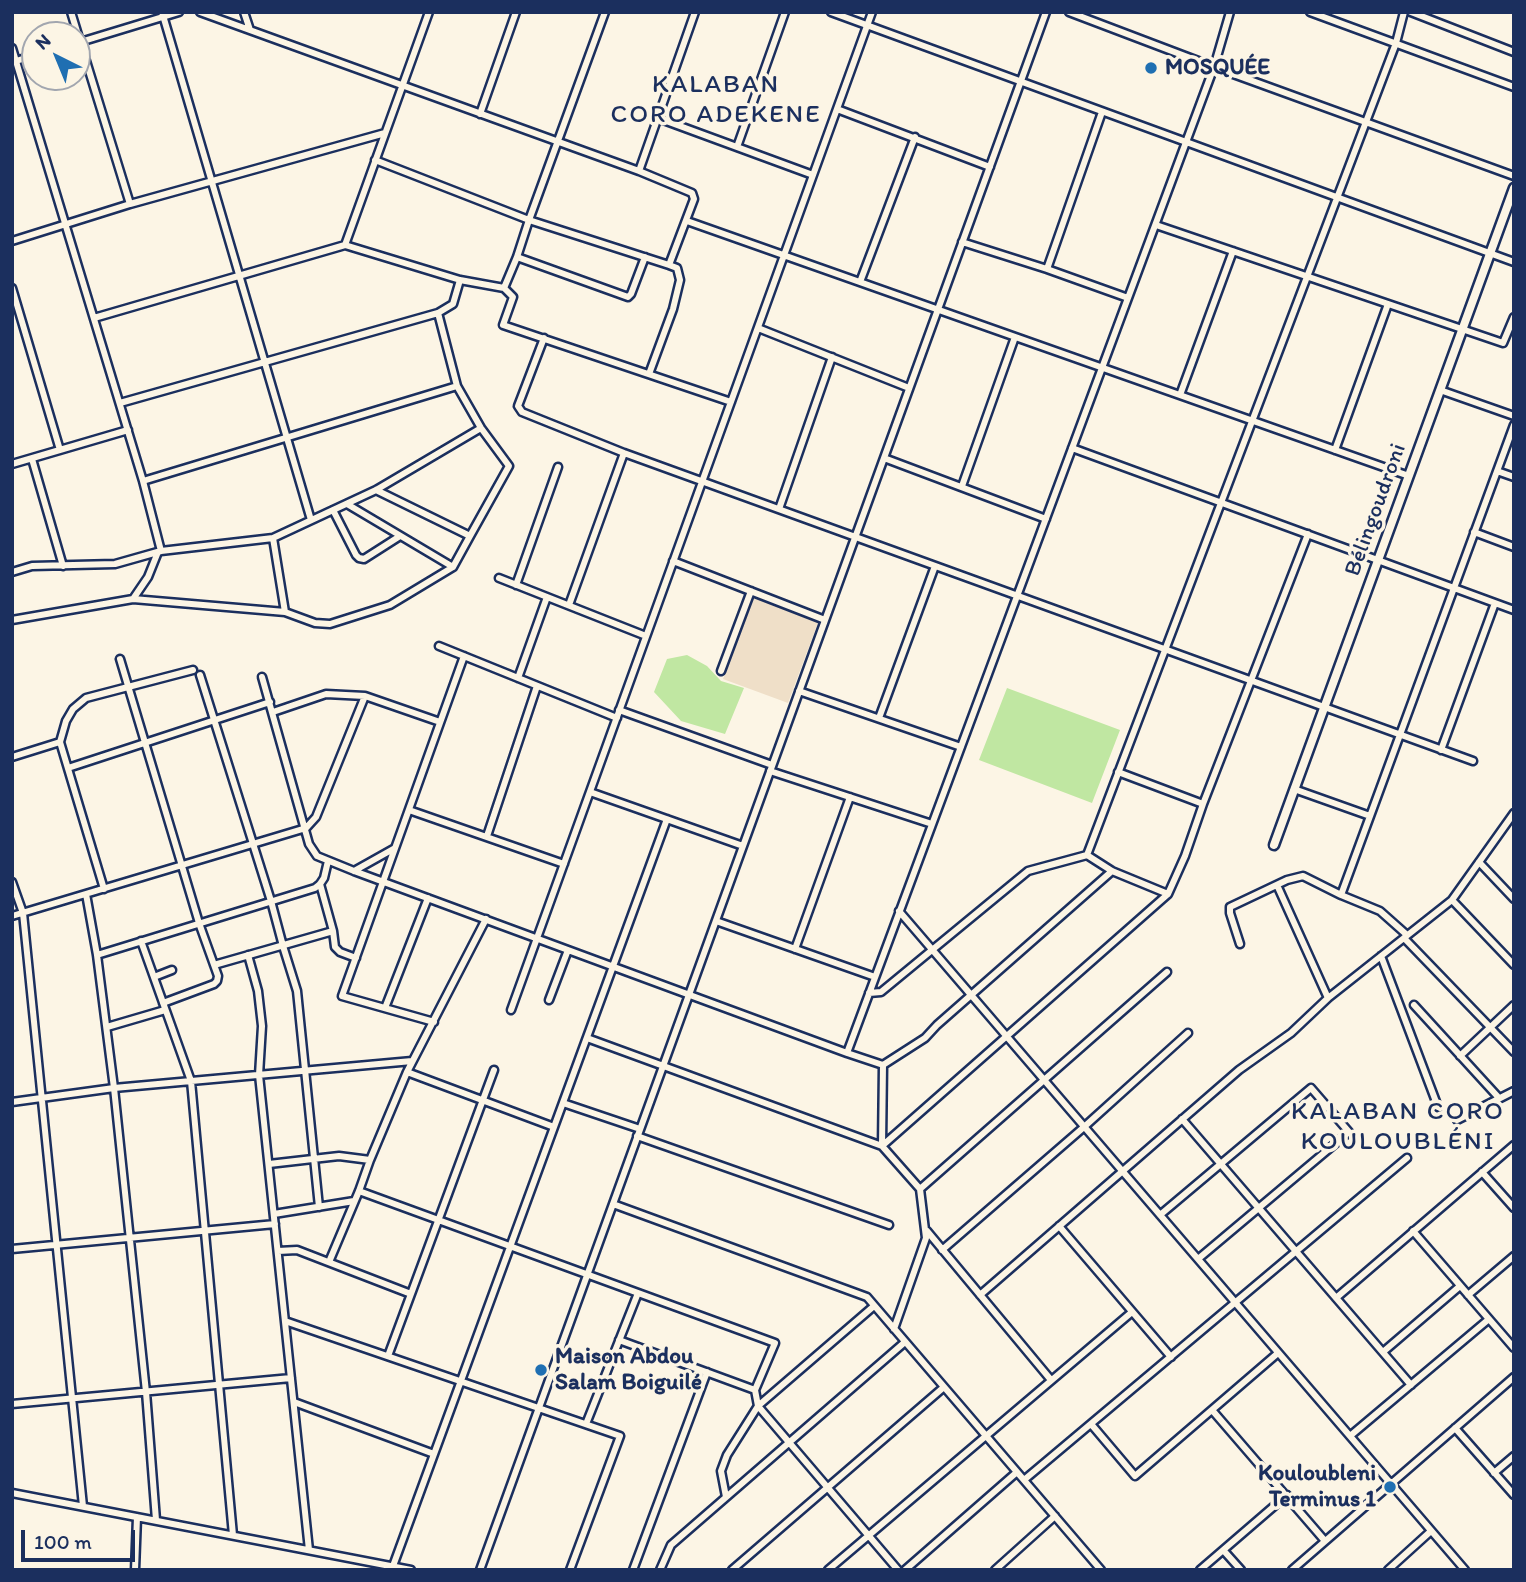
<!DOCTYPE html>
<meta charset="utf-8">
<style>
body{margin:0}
#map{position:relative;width:1526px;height:1582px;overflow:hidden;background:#fcf5e5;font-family:Itim,sans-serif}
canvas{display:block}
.frame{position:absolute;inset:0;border:14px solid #1b2f5e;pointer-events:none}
.north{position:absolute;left:21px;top:21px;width:70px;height:70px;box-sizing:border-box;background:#fcf5e5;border:2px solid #a2a6af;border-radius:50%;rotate:317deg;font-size:19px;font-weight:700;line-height:28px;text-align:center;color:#1b2f5e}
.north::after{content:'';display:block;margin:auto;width:24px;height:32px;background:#1f6fb2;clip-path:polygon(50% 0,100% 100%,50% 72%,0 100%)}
.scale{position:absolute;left:21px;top:1530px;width:114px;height:32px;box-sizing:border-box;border:4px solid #1b2f5e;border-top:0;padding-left:9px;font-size:21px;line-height:24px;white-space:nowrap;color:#1b2f5e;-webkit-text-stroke:5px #fcf5e5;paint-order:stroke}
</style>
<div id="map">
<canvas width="1526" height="1582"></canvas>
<div class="frame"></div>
<div class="north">N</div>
<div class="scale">100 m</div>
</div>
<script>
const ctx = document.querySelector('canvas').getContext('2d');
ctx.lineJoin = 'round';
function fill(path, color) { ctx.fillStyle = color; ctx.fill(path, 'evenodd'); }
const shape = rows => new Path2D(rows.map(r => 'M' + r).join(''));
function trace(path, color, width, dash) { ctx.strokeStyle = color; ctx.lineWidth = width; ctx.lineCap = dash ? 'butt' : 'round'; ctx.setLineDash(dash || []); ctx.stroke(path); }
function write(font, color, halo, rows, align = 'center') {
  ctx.font = font + ' Itim,sans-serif'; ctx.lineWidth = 7; ctx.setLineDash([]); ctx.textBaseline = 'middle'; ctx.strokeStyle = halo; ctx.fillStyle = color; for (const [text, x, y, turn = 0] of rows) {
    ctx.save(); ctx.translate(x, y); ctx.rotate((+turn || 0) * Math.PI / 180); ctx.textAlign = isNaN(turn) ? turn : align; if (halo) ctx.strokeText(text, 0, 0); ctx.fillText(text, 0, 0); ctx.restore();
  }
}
fill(shape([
 [754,596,819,620,788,703,723,679]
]), '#efdfc8');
fill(shape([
 [687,655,707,666,721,681,744,688,725,734,681,721,654,692,667,659],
 [1007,688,1120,730,1092,803,979,760]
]), '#c0e7a2');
const minor = shape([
 [71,12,130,204],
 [162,12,311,520],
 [200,12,639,171,692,193,694,199,669,265,529,220,375,160],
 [244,12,250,30],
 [831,12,1514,262],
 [1069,12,1214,67,1514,176],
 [1310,12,1514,87],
 [1411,12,1514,52],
 [77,43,179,12],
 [12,48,143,481,161,551],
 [13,62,35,55],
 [837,109,990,167],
 [480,114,516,12],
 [658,118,813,175],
 [737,147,785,12],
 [639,171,695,12],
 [687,221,1409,476],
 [1156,225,1503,343,1514,317],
 [12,241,130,204,385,133],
 [962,242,1047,269,1128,298],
 [345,245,429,12],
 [517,257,628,297,631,294,645,257],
 [1047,269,1102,112],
 [860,282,915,137],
 [12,288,60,450],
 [504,288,517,257,529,220,605,12],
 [94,318,345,245,460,280,504,288,513,297,503,325,731,402],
 [758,328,909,388],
 [544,338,518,406,522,412,624,453,1473,761],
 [649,374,673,309,680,280,677,268,669,265],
 [1440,390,1514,416],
 [1180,395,1233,251],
 [120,403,438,313,453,304,460,280],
 [1072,448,1514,610],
 [1335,450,1388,304],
 [884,458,1046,519],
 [32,459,63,566],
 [12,464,128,430],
 [1497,471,1514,477],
 [143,481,457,386],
 [962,486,1015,337],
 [376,490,470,536,509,466,481,428,457,386,438,313],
 [347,504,453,567],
 [779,509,832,357],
 [333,510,356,555,359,558,364,559,400,536],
 [1474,532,1514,547],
 [273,538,285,612],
 [673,561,825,620],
 [12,572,32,566,115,564,161,551,273,538,376,490,481,428],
 [499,578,646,636],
 [516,585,558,467],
 [133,599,148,577,158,552],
 [569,605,624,453],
 [12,620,133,599,285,612,315,623,330,624,390,605,453,567,470,536],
 [439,646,617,718],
 [120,659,199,923,218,976,217,981,214,984,163,1003],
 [721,671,751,591],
 [200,675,271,901,283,946,297,991,319,1207],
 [262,677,309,844,317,856,354,871,847,1053,883,1065,925,1038,937,1025,1112,871],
 [518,678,547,597],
 [799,691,961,747],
 [619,710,772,765],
 [273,712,326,694,365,696,440,722],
 [879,718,935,566],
 [1441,750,1495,603],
 [12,757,60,742],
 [68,768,270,702],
 [770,771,932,824],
 [1118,772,1203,804],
 [1294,789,1370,816],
 [590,792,743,846],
 [409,810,564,864],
 [487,836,537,686],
 [1087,855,1396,43,1404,12],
 [1479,862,1514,899],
 [354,871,395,848],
 [12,882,23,913,83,1506],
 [320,884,333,931],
 [1277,885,1328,998],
 [104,889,60,742,66,721,73,709,86,698,193,670],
 [86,894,97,955,114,1088,146,1392,156,1520],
 [1341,895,1514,425],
 [1452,900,1514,965],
 [899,911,1465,1570],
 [12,916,306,828,316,817,365,696],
 [716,921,875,977],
 [1404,938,1514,1052],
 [141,941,191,1081,233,1535],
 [1240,944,1230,913,1230,907,1287,880,1303,876,1341,895,1380,911,1407,935],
 [795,949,850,797],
 [97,955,315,888,320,884,324,878,328,861],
 [248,955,258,991,262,1026,259,1075,309,1550],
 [1381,956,1438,1107],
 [214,965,333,931,335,947,340,952,356,958],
 [154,977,172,970],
 [869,993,881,992,1028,871,1087,855,1112,871,1168,894],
 [549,1000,568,950],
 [1414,1005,1499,1098],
 [385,1008,428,898],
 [511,1010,872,12],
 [434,1022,342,996,464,656],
 [107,1027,165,1010],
 [587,1038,882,1146,920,1189],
 [847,1053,1214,67,1230,12],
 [1460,1056,1514,1005],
 [407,1072,554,1127],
 [12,1102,114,1088,412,1061],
 [563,1103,640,1129],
 [1182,1119,1411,1385],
 [1457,1120,1514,1091],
 [637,1136,889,1225],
 [882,1146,1168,894,1185,856,1203,804,1308,534],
 [882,1146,883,1065],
 [269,1164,339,1156,370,1160],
 [1482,1172,1514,1208],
 [359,1191,775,1343,755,1390,758,1406,727,1455,721,1471,726,1497],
 [613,1204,867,1297,1101,1570],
 [274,1214,354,1201],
 [1160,1215,1311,1088,1349,1132,1198,1259],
 [1059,1226,1171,1357],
 [927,1231,1051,1380],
 [1413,1231,1514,1348],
 [12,1249,275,1224],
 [942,1250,1084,1127,1188,1033],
 [278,1251,297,1250,411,1294],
 [329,1262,359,1191,370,1160,407,1072,486,919],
 [980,1295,1239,1070,1291,1033,1328,998,1452,900,1514,813],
 [1468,1295,1514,1256],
 [1336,1298,1514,1145],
 [874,1306,758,1406,898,1570],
 [285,1321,620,1436,570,1570],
 [894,1329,926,1238,920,1189,1167,972],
 [619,1340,755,1390],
 [1383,1352,1460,1286],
 [388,1356,494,1070],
 [294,1402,434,1454],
 [12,1404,291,1378],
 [1212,1410,1325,1541],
 [586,1424,638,1293],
 [1091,1424,1135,1476,1278,1353],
 [1455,1428,1514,1495],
 [1350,1436,1489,1319],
 [1494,1473,1514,1456],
 [1024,1480,1407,1158],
 [12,1493,411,1570],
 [1224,1551,1241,1570],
 [393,1566,667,819],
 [135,1570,137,1517],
 [480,1570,1046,12],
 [633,1570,707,1372],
 [660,1570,671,1545,905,1342],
 [732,1570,944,1387],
 [828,1570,1132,1312],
 [905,1570,1017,1472],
 [995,1570,1055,1516],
 [1200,1570,1287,1495],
 [1292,1570,1514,1377],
 [1388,1570,1431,1531]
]);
const tertiary = shape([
 [1274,845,1514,188]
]);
trace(minor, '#1b2f5e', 11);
trace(tertiary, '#1b2f5e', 13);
trace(minor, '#fcf5e5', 6);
trace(tertiary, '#fcf5e5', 8);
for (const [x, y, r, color] of [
 [1151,68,7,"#1f6fb2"],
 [541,1370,7,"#1f6fb2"],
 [1390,1487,7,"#1f6fb2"]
]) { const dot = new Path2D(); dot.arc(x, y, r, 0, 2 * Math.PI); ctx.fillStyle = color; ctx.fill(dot); trace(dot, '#fcf5e5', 2.5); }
write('bold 23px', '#1b2f5e', '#fcf5e5', [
 ["MOSQUÉE",1165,68],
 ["Maison Abdou",555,1357],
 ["Salam Boiguilé",555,1383],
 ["Kouloubleni",1376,1474,"right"],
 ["Terminus 1",1376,1500,"right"]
], 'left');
write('23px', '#1b2f5e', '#fcf5e5', [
 ["Bélingoudroni",1376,510,-70]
]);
ctx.letterSpacing = '2px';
write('26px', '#1b2f5e', '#fcf5e5', [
 ["KALABAN",716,85],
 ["CORO ADEKENE",716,115],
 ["KALABAN CORO",1398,1112],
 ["KOULOUBLÉNI",1398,1142]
]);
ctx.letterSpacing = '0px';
</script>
